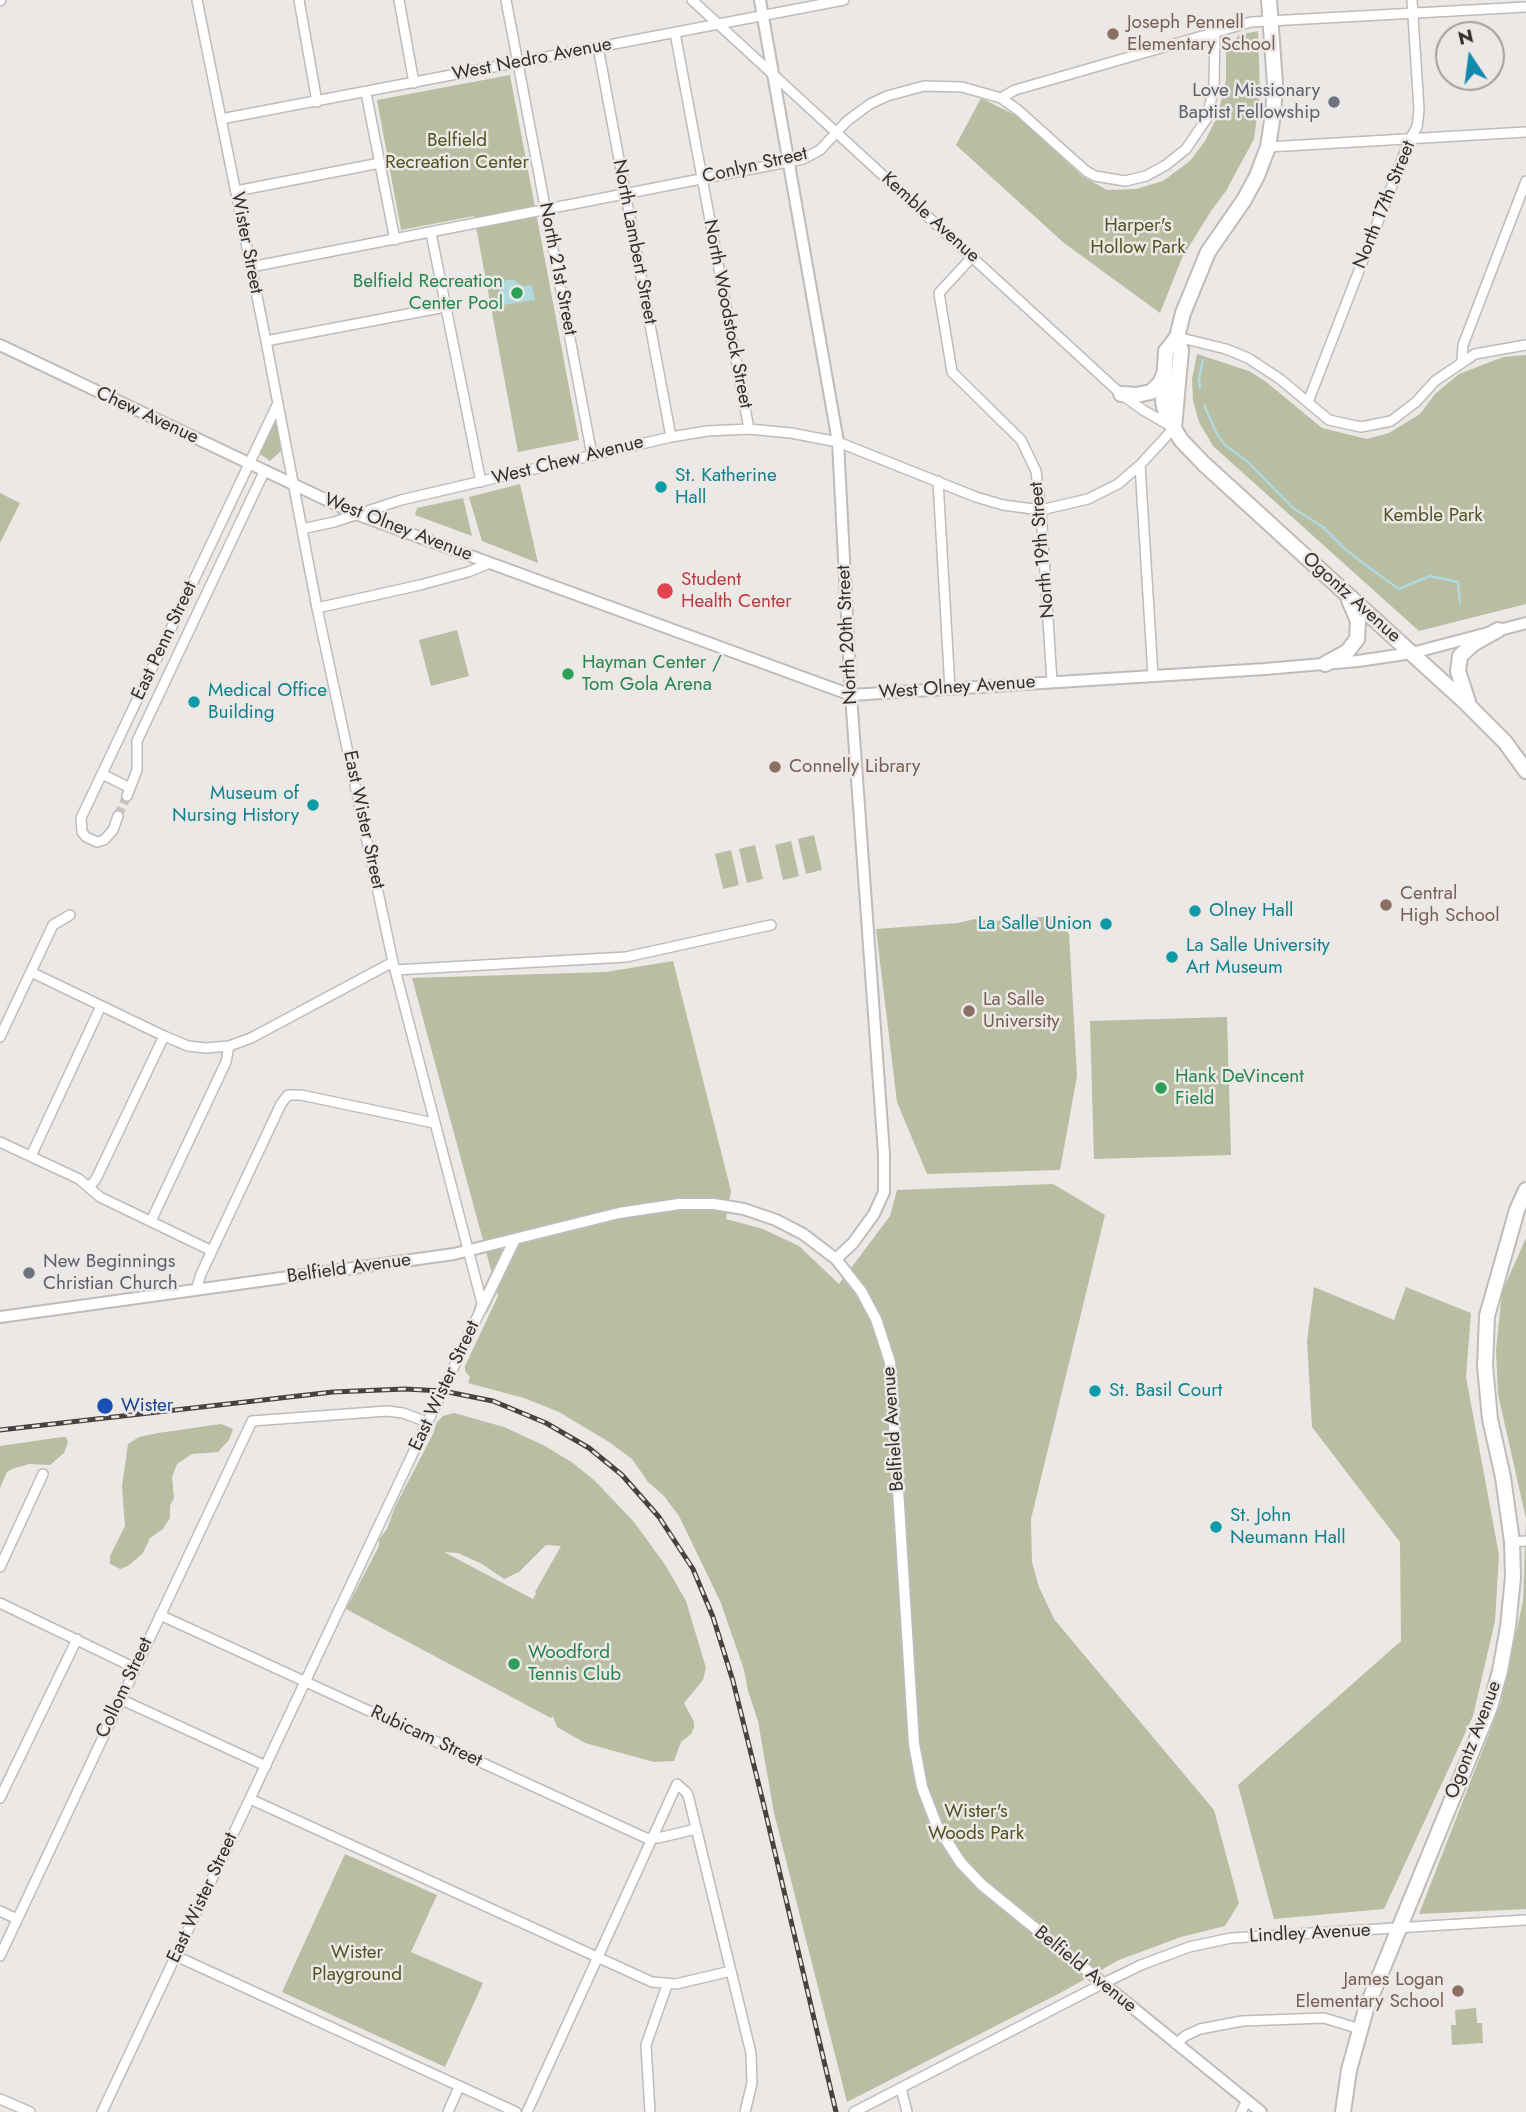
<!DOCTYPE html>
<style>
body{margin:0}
#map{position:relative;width:1526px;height:2112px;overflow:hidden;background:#ece8e6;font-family:Jost,sans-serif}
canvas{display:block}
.north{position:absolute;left:1435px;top:21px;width:70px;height:70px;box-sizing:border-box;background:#ece8e6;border:2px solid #a19e9d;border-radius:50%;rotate:347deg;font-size:19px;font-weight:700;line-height:28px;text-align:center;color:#31302f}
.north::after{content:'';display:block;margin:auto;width:24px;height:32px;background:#128aad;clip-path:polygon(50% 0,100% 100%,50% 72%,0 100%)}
</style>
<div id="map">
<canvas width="1526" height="2112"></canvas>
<div class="north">N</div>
</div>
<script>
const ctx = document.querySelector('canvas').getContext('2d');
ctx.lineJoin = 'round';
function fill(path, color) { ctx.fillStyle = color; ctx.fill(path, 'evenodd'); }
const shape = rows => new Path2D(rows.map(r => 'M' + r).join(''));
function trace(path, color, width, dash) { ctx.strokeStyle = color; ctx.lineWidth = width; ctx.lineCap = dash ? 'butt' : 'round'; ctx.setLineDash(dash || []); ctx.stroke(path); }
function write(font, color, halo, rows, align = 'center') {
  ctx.font = font + ' Jost,sans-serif'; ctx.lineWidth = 5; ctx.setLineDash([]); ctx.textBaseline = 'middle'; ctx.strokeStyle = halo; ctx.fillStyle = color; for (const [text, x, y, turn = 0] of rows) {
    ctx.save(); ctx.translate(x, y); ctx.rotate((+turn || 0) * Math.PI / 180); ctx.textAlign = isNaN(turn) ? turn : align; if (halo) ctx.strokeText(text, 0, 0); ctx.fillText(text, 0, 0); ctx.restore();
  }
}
fill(shape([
 [1258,31,1260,95,1254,139,1226,191,1211,211,1182,258,1160,313,1064,243,956,145,981,98,1019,117,1082,176,1107,190,1136,189,1163,181,1190,161,1205,141,1218,115,1226,80,1226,50,1239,35],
 [510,75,579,440,518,452,474,216,401,230,377,100],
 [1197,354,1249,371,1265,381,1322,428,1367,439,1389,433,1420,414,1435,394,1459,374,1503,357,1526,355,1526,604,1419,631,1213,446,1199,422,1193,401,1192,379],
 [276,420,281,451,270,461,260,454],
 [520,484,538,563,482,541,469,497],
 [0,493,20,503,0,543],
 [463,498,472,536,415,515,417,508],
 [457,630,469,676,431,686,419,640],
 [814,835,822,870,806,874,798,839],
 [791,841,799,876,783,880,775,845],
 [755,845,763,879,747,883,739,849],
 [731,850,739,885,723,889,715,854],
 [1055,916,1069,934,1077,1076,1060,1170,927,1174,897,1102,876,929,958,923,975,919,994,921],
 [673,961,731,1191,726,1219,763,1229,799,1246,839,1284,890,1216,897,1190,1053,1184,1105,1215,1031,1519,1032,1562,1039,1587,1054,1619,1214,1810,1239,1903,1225,1926,1181,1937,1119,1960,1062,1992,847,2102,774,1813,758,1721,748,1691,744,1670,721,1603,679,1516,664,1496,648,1482,632,1459,609,1442,559,1412,524,1398,468,1383,470,1377,465,1371,465,1366,498,1296,412,978,606,972],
 [1227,1017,1231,1155,1094,1159,1090,1021],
 [1526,1238,1526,1909,1419,1914,1501,1703,1523,1601,1526,1519,1498,1394,1496,1350,1502,1292],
 [1314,1287,1394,1320,1406,1287,1471,1313,1466,1377,1499,1555,1495,1621,1473,1716,1384,1909,1274,1919,1238,1785,1401,1641,1400,1542,1312,1427,1307,1341],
 [454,1413,504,1427,545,1446,573,1463,595,1481,634,1522,666,1566,686,1601,706,1668,703,1680,684,1703,694,1722,694,1728,691,1734,681,1742,674,1761,654,1762,585,1743,557,1727,553,1716,551,1718,346,1609,379,1546,379,1539,387,1529,395,1507,433,1434,437,1422,443,1416],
 [546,1545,561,1546,535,1592,536,1593,533,1599,444,1552,458,1553,482,1564,504,1579,519,1572],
 [221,1424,233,1429,229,1440,218,1452,192,1454,177,1464,172,1477,174,1498,170,1506,170,1518,163,1529,150,1538,143,1553,128,1566,120,1569,110,1564,110,1556,125,1526,122,1486,128,1444,139,1437,158,1433],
 [62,1437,66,1437,68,1442,64,1453,50,1465,29,1464,12,1469,7,1472,0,1488,0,1446],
 [345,1854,437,1895,411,1952,483,1983,445,2067,282,1992],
 [1476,2008,1477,2023,1482,2023,1483,2043,1452,2045,1451,2025,1456,2025,1455,2010]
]), '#b9bda1');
fill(shape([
 [513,279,523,286,532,285,535,300,503,305,497,282]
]), '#b0d9de');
trace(shape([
 [1200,388,1199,378,1203,360],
 [1204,405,1217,434,1225,445,1248,462,1293,508,1323,527,1345,549,1375,572,1399,589,1430,576,1458,582,1460,603]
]), '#b0d9de', 2.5);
trace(shape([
 [118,816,127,796]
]), '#c7c3c1', 9, [9, 4.5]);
const minor = shape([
 [299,0,317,102],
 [399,0,414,83],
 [506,0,592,455],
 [0,1,1,0],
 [675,33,749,429],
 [598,47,671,437],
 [366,93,395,240],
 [1001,98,1018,110,1086,171,1095,176,1125,181,1146,176,1166,165,1186,149,1207,118,1214,86,1215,31],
 [221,119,844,0],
 [1268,147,1526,132],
 [236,191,380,163],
 [431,233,481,482],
 [973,256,939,293,952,372,1021,440,1036,471,1041,510,1052,682],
 [251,267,803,159,820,150,847,121,870,104,887,96,924,86,962,87,1001,98,1015,90,1251,22,1526,7],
 [1177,337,1226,349,1248,358,1280,379,1329,420,1361,427,1391,421,1416,402,1435,381,1475,354,1526,345],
 [266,341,445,307],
 [1462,361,1463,345,1526,181],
 [1308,402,1410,139,1417,127,1419,110,1412,0],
 [1140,465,1153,676],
 [938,481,950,689],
 [302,529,334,522,401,500,671,437,707,431,749,429,791,433,838,442,976,497,1003,505,1041,510,1088,499,1118,484,1140,465,1174,428,1143,410,1121,394,692,0],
 [317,608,420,585,468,572,490,563],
 [102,774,130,788],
 [127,796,137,770,137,741,264,472],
 [118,816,113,830,104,840,97,842,86,837,82,832,81,818,278,403],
 [395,970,626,957,771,925],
 [31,972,164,1036,188,1046,206,1048,229,1046,251,1038,393,962],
 [0,1037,53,925,70,915],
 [0,1142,79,1179,100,1197,212,1251],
 [31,1156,101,1006],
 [89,1187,96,1179,164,1036],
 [151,1221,226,1062,229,1046],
 [196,1290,201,1274,281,1104,288,1095,301,1095,434,1123],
 [1512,1542,1526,1541],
 [0,1567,43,1474],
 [0,1603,135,1668],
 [160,1615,646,1838,658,1838,696,1829],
 [120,1699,266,1766],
 [0,1798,77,1639],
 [250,1799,652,1982,676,1984,731,1971],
 [0,1911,17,1919],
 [0,1956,252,1421,387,1411,403,1413,427,1422],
 [176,1956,516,2112],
 [1176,2044,1185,2036,1200,2029,1242,2021,1324,2018,1360,2029],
 [901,2088,907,2112],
 [0,2099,30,2112],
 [102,2112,481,1309,482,1303,393,962,317,608,266,341,197,0],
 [448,2112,459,2087],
 [527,2112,677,1784,687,1793,689,1799,751,2053,752,2083,745,2112],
 [650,2112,646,2045,667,1985],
 [854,2112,1102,1984,1141,1965,1189,1947,1231,1938,1526,1920],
 [1241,2112,1247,2101]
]);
const tertiary = shape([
 [760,0,838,442,851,695,884,1154,884,1192,874,1214,853,1243,836,1259],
 [0,345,356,514,851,695,1265,669,1358,661,1412,653,1526,623],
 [481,1309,515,1239],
 [0,1317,454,1254,619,1213,679,1204,714,1204,744,1209,776,1220,803,1234,836,1259,861,1291,876,1319,890,1362,914,1744,922,1787,937,1826,961,1863,982,1885,1261,2112]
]);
const primary = shape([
 [1269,0,1275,84,1273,114,1268,147,1257,176,1244,200,1208,252,1183,313,1177,337,1166,351,1163,402,1166,415,1181,440,1204,464,1465,702,1505,742,1526,771],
 [1121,394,1136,395,1151,392,1161,382,1163,376],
 [1174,428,1181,350,1177,337],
 [1325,664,1347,652,1357,639,1358,621,1349,600],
 [1468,702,1458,671,1460,656,1473,644,1498,630],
 [1343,2112,1349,2070,1366,2009,1490,1707,1500,1671,1508,1627,1513,1577,1512,1542,1503,1477,1490,1419,1485,1366,1487,1316,1517,1210,1526,1190]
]);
trace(minor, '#bfbbb9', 12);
trace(tertiary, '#bfbbb9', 14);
trace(primary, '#bfbbb9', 18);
trace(minor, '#fff', 9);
trace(tertiary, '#fff', 10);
trace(primary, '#fff', 14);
const rail = shape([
 [0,1430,333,1392,405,1389,443,1391,493,1401,546,1423,589,1448,622,1475,659,1517,693,1569,713,1617,733,1681,764,1806,836,2112]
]);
trace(rail, '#454342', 5);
trace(rail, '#ece8e6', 2.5, [8]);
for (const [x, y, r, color] of [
 [1113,34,7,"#8d6e63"],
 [1334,102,7,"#6b7280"],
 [517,293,7,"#2e9e5b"],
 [661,487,7,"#0f9aa8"],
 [665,591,9,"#e0444e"],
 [568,674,7,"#2e9e5b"],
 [194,702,7,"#0f9aa8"],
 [775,767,7,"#8d6e63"],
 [313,805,7,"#0f9aa8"],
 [1386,905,7,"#8d6e63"],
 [1195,911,7,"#0f9aa8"],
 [1106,924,7,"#0f9aa8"],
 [1172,957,7,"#0f9aa8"],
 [969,1011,7,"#8d6e63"],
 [1161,1088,7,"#2e9e5b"],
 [29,1273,7,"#6b7280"],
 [1095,1391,7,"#0f9aa8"],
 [105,1406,9,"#1a4fb4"],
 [1216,1527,7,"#0f9aa8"],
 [514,1664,7,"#2e9e5b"],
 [1458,1991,7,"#8d6e63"]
]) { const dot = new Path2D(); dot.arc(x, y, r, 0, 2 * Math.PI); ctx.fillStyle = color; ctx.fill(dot); trace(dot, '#ece8e6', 2.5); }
write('19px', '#785e54', '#ece8e6', [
 ["Joseph Pennell",1127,23],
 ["Elementary School",1127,45],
 ["Connelly Library",789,767],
 ["Central",1400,894],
 ["High School",1400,916],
 ["La Salle",983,1000],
 ["University",983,1022],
 ["James Logan",1444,1980,"right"],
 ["Elementary School",1444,2002,"right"]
], 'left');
write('19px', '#31302f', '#ece8e6', [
 ["West Nedro Avenue",532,60,-11],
 ["Conlyn Street",755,166,-13],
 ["North 17th Street",1385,205,-68],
 ["Kemble Avenue",930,218,42],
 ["North Lambert Street",634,242,79],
 ["Wister Street",246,243,79],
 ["North 21st Street",557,269,79],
 ["North Woodstock Street",727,314,79],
 ["Chew Avenue",147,416,25],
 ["West Chew Avenue",568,461,-14],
 ["West Olney Avenue",398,528,21],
 ["North 19th Street",1043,550,-95],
 ["Ogontz Avenue",1351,598,42],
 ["North 20th Street",848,635,-93],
 ["East Penn Street",165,641,-65],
 ["West Olney Avenue",957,688,-4],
 ["East Wister Street",363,820,78],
 ["Belfield Avenue",349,1269,-8],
 ["East Wister Street",445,1386,-65],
 ["Belfield Avenue",894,1429,-94],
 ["Collom Street",125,1688,-65],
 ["Rubicam Street",426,1737,25],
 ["Ogontz Avenue",1474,1740,-69],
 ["East Wister Street",203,1898,-65],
 ["Lindley Avenue",1310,1934,-3],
 ["Belfield Avenue",1085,1970,39]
]);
write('19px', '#5b616d', '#ece8e6', [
 ["Love Missionary",1320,91],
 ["Baptist Fellowship",1320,113],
 ["New Beginnings",43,1262,"left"],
 ["Christian Church",43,1284,"left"]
], 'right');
write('19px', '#505421', '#ece8e6', [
 ["Belfield",457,141],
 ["Recreation Center",457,163],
 ["Harper's",1138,226],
 ["Hollow Park",1138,248],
 ["Kemble Park",1433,516],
 ["Wister's",976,1812],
 ["Woods Park",976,1834],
 ["Wister",357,1953],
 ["Playground",357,1975]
]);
write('19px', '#27864d', '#ece8e6', [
 ["Belfield Recreation",503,282,"right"],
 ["Center Pool",503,304,"right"],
 ["Hayman Center /",582,663],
 ["Tom Gola Arena",582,685],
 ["Hank DeVincent",1175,1077],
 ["Field",1175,1099],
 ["Woodford",528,1653],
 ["Tennis Club",528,1675]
], 'left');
write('19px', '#0d838f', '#ece8e6', [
 ["St. Katherine",675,476],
 ["Hall",675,498],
 ["Medical Office",208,691],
 ["Building",208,713],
 ["Museum of",299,794,"right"],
 ["Nursing History",299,816,"right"],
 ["Olney Hall",1209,911],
 ["La Salle Union",1092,924,"right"],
 ["La Salle University",1186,946],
 ["Art Museum",1186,968],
 ["St. Basil Court",1109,1391],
 ["St. John",1230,1516],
 ["Neumann Hall",1230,1538]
], 'left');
write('19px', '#be3a42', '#ece8e6', [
 ["Student",681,580],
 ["Health Center",681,602]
], 'left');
write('19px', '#164399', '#ece8e6', [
 ["Wister",121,1406]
], 'left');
</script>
